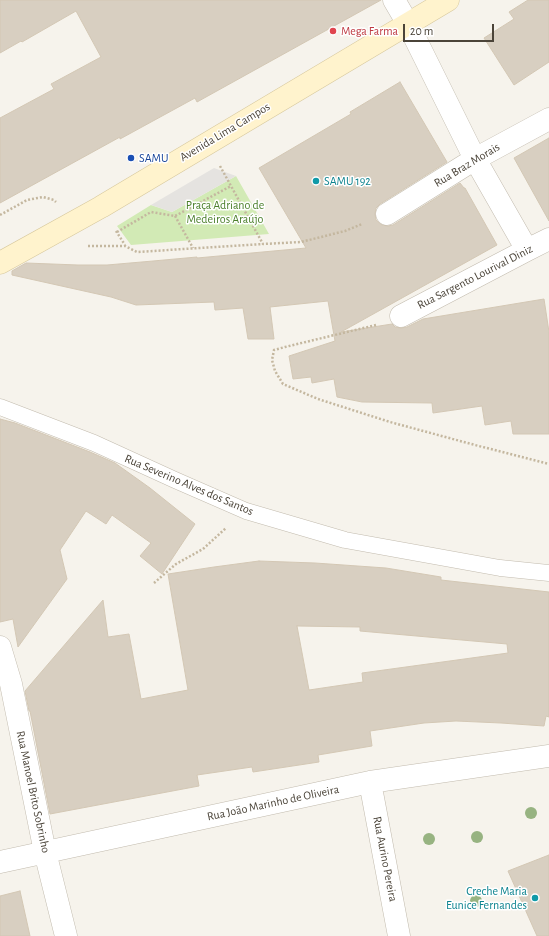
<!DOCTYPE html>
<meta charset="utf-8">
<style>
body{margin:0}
#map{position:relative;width:549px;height:936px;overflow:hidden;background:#f6f3ec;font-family:"Alegreya Sans",sans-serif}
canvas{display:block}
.scale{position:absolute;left:403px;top:24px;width:91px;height:18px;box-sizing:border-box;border:2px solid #4b4439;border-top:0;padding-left:5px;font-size:12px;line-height:14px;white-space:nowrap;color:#4b4439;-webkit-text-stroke:3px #fff;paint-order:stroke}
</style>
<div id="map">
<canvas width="549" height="936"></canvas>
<div class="scale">20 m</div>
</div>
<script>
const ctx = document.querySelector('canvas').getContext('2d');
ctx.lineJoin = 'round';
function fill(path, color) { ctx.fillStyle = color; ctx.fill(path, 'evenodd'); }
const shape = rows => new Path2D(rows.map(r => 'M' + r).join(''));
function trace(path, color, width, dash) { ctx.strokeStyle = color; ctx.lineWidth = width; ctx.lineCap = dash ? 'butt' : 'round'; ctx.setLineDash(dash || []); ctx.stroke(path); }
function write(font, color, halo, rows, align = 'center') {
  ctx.font = font + ' "Alegreya Sans",sans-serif'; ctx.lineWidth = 3; ctx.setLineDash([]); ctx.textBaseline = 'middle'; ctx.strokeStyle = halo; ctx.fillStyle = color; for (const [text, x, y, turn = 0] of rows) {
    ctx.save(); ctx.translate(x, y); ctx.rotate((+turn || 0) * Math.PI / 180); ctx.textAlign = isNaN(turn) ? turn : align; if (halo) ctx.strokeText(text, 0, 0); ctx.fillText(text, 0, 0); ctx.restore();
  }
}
fill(shape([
 [236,176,269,234,131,245,117,226,151,205,172,212]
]), '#d2eab5');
fill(shape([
 [214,168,236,176,172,212,151,205]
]), '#e5e3e0');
const building = shape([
 [0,0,381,0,197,102,195,98,120,139,120,137,0,203,0,118,54,89,51,84,101,57,76,11,22,42,21,41,0,53,0,0],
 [528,0,549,0,549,62,514,85,484,38,514,19,509,12,528,0],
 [400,82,447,162,380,204,376,208,375,214,376,220,382,225,388,226,393,225,460,183,464,188,465,188,497,245,341,332,392,324,395,327,401,328,407,327,423,319,544,299,549,332,549,434,513,434,511,421,485,425,482,406,433,413,432,403,362,402,337,397,334,379,312,383,311,377,293,379,289,356,335,341,328,301,270,307,274,339,248,339,243,308,215,310,214,302,136,305,111,297,12,275,12,271,26,263,78,265,107,265,153,261,197,257,197,258,306,248,259,168,351,114,350,112,400,82],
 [549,138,549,221,514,158,549,138],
 [0,419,15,423,90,452,115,463,150,488,195,524,162,574,140,556,151,543,112,515,106,524,86,511,60,550,67,579,18,647,13,619,0,622,0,419],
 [259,561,315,563,386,568,441,577,441,580,549,592,549,717,546,716,544,726,501,723,456,721,424,723,370,731,372,746,318,755,319,762,253,772,252,767,197,775,199,786,50,814,30,711,29,711,25,691,103,600,108,637,129,634,141,699,188,690,168,574,214,567,259,561],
 [297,626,360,627,360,631,507,644,508,653,362,673,363,682,309,690,297,626],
 [549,855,549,936,537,936,508,871,549,855],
 [20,891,30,936,0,936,0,896,20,891]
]);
fill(building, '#d8cfc1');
trace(building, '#d3c7b4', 1);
const lane = shape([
 [0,407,94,443,175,480,246,511,345,540,500,568,549,573]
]);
const street = shape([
 [394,0,408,24,475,159,527,250],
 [387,214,475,159,549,119],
 [401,316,527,250,549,239],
 [0,647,11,684,45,852,66,936],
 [370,782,399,936],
 [0,862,370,782,549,756]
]);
const secondary = shape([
 [0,263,101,207,448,0]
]);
trace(lane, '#c2bbae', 17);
trace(street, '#c2bbae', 23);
trace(secondary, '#d6c79b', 23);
trace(shape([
 [220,166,263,244,301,242,345,231,362,224],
 [0,215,27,200,43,197,54,200,56,202],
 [175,216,193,248],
 [116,231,125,245],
 [117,232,151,212,175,216,231,186],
 [88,246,125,246,137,252,263,244],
 [376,325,285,347,274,350,272,360,275,371,283,384,318,399,390,422,475,445,549,464],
 [154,583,176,564,203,549,226,528]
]), '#c4b79f', 2.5, [2, 2]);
trace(lane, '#fff', 16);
trace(street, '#fff', 22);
trace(secondary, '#fff3cd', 22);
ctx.fillStyle = '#97b381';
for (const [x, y] of [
 [531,813],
 [477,837],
 [429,839],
 [476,901]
]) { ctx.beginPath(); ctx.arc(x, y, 6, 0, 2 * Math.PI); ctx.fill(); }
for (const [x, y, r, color] of [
 [333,31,4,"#e0444e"],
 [131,158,4,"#1a4fb4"],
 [316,181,4,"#0f9aa8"],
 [535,898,4,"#0f9aa8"]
]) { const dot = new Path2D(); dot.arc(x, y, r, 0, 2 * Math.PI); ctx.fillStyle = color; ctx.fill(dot); trace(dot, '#fff', 1.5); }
write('12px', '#be3a42', '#fff', [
 ["Mega Farma",341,31]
], 'left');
write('12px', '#4b4439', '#fff', [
 ["Avenida Lima Campos",225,132,-31],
 ["Rua Braz Morais",467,165,-31],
 ["Rua Sargento Lourival Diniz",475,277,-27],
 ["Rua Severino Alves dos Santos",189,485,23],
 ["Rua Manoel Brito Sobrinho",33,792,78],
 ["Rua João Marinho de Oliveira",273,803,-12],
 ["Rua Aurino Pereira",385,859,79]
]);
write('12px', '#164399', '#fff', [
 ["SAMU",139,158]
], 'left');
write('12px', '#0d838f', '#fff', [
 ["SAMU 192",324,181],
 ["Creche Maria",527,891,"right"],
 ["Eunice Fernandes",527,905,"right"]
], 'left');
write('12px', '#4a7f2a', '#fff', [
 ["Praça Adriano de",225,205],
 ["Medeiros Araújo",225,219]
]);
</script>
